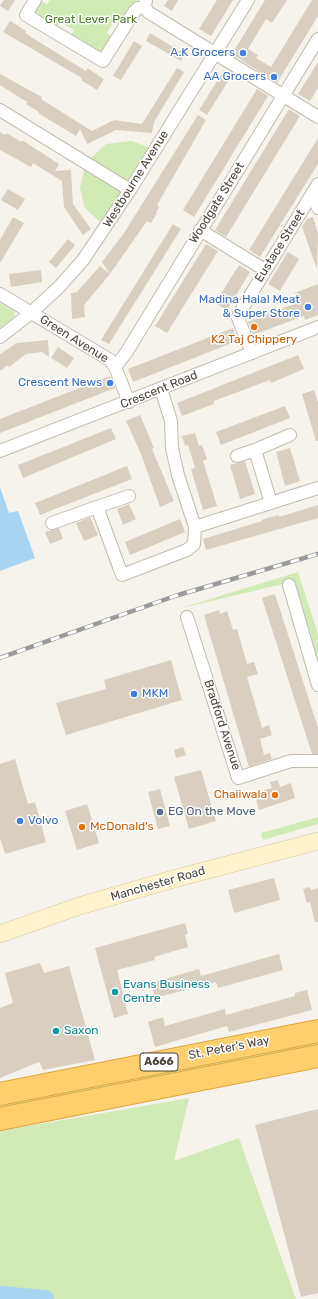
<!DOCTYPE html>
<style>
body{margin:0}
canvas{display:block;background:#f6f3ec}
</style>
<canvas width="318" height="1299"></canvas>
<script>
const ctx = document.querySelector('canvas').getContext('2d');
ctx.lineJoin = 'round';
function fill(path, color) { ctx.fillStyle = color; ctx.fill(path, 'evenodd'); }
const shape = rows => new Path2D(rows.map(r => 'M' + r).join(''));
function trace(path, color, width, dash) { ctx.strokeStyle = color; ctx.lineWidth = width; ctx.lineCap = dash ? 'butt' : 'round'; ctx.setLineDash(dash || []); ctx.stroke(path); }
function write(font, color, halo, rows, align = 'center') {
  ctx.font = font + ' Rubik,sans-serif'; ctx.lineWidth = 3; ctx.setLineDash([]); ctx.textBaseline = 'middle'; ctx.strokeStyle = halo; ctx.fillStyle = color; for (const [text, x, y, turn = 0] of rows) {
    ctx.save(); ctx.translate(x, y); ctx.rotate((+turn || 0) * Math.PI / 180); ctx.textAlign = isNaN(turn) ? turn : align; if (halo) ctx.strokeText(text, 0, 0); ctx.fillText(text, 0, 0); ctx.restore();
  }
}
fill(shape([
 [40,0,47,4,50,0,138,0,123,23,116,19,107,33,114,37,101,54,70,37,74,30,60,22,56,29,40,19,35,13,36,7],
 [132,141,155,150,106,228,84,207,80,187,86,163,106,144],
 [0,303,14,311,15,316,0,329],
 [298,572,318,634,318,672,291,582,178,609],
 [318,817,318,824,263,840,261,833],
 [318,1039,318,1050,0,1113,0,1099],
 [189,1098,174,1161,239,1138,296,1299,0,1299,0,1131]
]), '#d2eab5');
fill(shape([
 [0,487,9,513,18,511,35,558,0,571]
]), '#a9d4f2');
trace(shape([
 [0,1295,45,1299]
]), '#a9d4f2', 18);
fill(shape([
 [4,0,15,0,8,11,0,6],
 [168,0,178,0,172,11,164,6],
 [217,0,233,0,211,36,199,29],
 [265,0,287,0,272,23,266,19,248,49,258,55,256,58,271,67,312,0,318,0,318,16,277,83,232,54],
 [10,21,26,31,25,33,44,45,86,71,87,68,104,79,97,90,81,80,82,78,3,32],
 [150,33,185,54,181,61,146,41],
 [134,41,142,46,121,80,113,76],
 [318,62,318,88,310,101,298,94],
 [177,68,184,72,154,122,152,133,116,130,87,144,80,129,76,136,38,113,39,112,26,104,27,102,0,85,0,74,42,97,41,99,92,131,114,120,142,124],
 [224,70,232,75,207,115,199,110],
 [257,89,268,96,194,217,183,210],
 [289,109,300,116,226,237,215,230],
 [198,115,206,120,157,205,159,207,156,212,157,213,151,223,147,221,110,274,102,262,124,233],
 [0,132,5,135,7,133,21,142,22,140,59,164,55,171,71,170,73,204,91,229,83,235,64,207,62,181,33,163,31,167,0,150],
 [318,138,318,164,260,257,249,250],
 [8,189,25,199,18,210,1,200],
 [13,217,24,223,0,263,0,240],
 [313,217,318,233,317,269,302,227,307,219],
 [173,224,181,229,109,344,101,340],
 [68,239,75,245,56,268,49,262],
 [206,244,218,251,167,333,155,326],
 [288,252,299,259,280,291,268,284],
 [239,265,250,272,227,310,215,303],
 [100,266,110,274,84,305,85,317,72,319,71,293,77,292],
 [41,270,42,282,11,287,9,274],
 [318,284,318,315,305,320,304,316,253,335,248,322,299,302,295,293],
 [233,328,237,341,133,382,128,369],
 [48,340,49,357,42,352,26,354,9,367,8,365,0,371,0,354,17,343],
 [58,347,74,358,67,368,51,358],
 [298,355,304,369,271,383,270,380,214,401,214,404,182,416,177,403],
 [110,376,115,388,0,433,0,419],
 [314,390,318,402,318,441,316,441,302,394],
 [285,406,290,418,221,445,216,432],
 [140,415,154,448,152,449,174,501,160,507,141,454,126,421],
 [111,428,116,439,23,478,18,465],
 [195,433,199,446,202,445,207,459,203,461,217,506,203,510,191,469,195,468,188,445,185,446,182,436],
 [290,448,300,481,285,486,276,452],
 [245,461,255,494,240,499,230,465],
 [127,466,132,479,40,515,35,503],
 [129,504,136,519,123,525,117,509],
 [318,505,318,518,206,550,203,539,262,521,262,520,270,517,279,515,279,517],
 [90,517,98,535,84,541,76,523],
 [180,519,185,532,130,555,125,542],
 [59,528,63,539,50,544,45,532],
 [275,594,318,728,318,754,312,754,262,598],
 [219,610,220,614,227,611,233,630,237,629,247,664,254,662,258,674,247,677,262,728,269,725,272,735,260,739,264,755,270,753,272,759,249,767,204,615],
 [171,660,182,700,66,735,56,703,106,689,104,680],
 [183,747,186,755,176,758,174,750],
 [15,759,28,804,35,802,46,842,5,854,0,838,0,764],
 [201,770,216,821,189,829,174,777],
 [278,780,280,787,291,783,295,798,259,810,254,793,272,788,270,782],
 [160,789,170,826,158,829,148,792],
 [87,804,99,843,77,850,65,811],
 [274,878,280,900,234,913,228,890],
 [310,887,311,890,318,888,318,922,315,922,310,902,307,903,303,889],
 [185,923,188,934,185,935,188,947,154,957,155,960,117,970,128,1014,114,1018,95,948],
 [279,954,283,970,218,988,216,982,155,998,151,983,199,969,201,976],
 [40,963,44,973,69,966,95,1060,43,1070,39,1062,0,1078,0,1008,13,1003,5,973],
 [307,990,312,1010,229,1032,227,1026,155,1047,148,1022,163,1017,165,1026,225,1009,226,1015,295,996,295,993],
 [318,1109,318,1293,301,1297,255,1125]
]), '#d8cfc1');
const street = shape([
 [35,0,26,15,103,61,134,12,138,8,145,7],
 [146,0,145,7,148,12,318,117],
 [0,110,130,190],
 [312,193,318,208],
 [200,230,265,270],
 [0,294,110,360,115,367,129,402],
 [0,337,31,313,59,287,83,260,130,190,248,0],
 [252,353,238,318,239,314,318,184],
 [115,367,126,353,318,39],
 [0,451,318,327],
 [237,456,255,450],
 [129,496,97,507,122,575,187,550,194,544,195,527,178,475,172,448,171,421,161,389],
 [271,503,255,450,290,435],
 [52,523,97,507],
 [195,527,318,488],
 [289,585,318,685],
 [187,617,238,778,291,761,318,761]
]);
const secondary = shape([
 [0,934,79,906,177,878,318,841]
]);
const highway = shape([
 [0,1094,318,1031],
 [0,1119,318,1056]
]);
trace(street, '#c2bbae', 14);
trace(secondary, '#d6c79b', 18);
trace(highway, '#e0a43c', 24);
trace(street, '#fff', 12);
trace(secondary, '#fff3cd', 17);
trace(highway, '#ffcf6e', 22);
const rail = shape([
 [0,658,175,596,318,554]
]);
trace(rail, '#9a9a9a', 4.5);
trace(rail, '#fff', 3, [9]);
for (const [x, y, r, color] of [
 [243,53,4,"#3f7fe0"],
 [274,77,4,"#3f7fe0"],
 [308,307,4,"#3f7fe0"],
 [254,327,4,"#e8710a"],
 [110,383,4,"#3f7fe0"],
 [134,694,4,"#3f7fe0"],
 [275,795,4,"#e8710a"],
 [160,812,4,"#5c6f8a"],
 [20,821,4,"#3f7fe0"],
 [82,827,4,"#e8710a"],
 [115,992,4,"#0f9aa8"],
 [56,1031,4,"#0f9aa8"]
]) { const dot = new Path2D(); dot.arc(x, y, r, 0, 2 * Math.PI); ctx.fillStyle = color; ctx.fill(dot); trace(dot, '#fff', 1.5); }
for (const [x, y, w] of [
 [159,1062,38]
]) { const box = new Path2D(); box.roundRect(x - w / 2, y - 9, w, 18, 3); ctx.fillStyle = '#fff'; ctx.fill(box); trace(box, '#4b4439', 1); }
write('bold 11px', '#4b4439', null, [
 ["A666",159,1062]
]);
write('12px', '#4a7f2a', '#fff', [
 ["Great Lever Park",91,20]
]);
write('12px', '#366cbe', '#fff', [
 ["A.K Grocers",235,53],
 ["AA Grocers",266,77],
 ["Madina Halal Meat",300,300],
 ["& Super Store",300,314],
 ["Crescent News",102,383],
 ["MKM",142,694,"left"],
 ["Volvo",28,821,"left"]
], 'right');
write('12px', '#4b4439', '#fff', [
 ["Westbourne Avenue",136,179,-58],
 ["Woodgate Street",217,203,-58],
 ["Eustace Street",280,246,-58],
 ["Green Avenue",74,339,32],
 ["Crescent Road",159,390,-22],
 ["Bradford Avenue",222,725,72],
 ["Manchester Road",158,884,-16],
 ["St. Peter's Way",229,1048,-11]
]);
write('12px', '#c56008', '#fff', [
 ["K2 Taj Chippery",254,340],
 ["Chaiiwala",267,795,"right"],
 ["McDonald's",90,827,"left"]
]);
write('12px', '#4e5e75', '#fff', [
 ["EG On the Move",168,812]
], 'left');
write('12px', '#0d838f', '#fff', [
 ["Evans Business",123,985],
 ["Centre",123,999],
 ["Saxon",64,1031]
], 'left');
</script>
